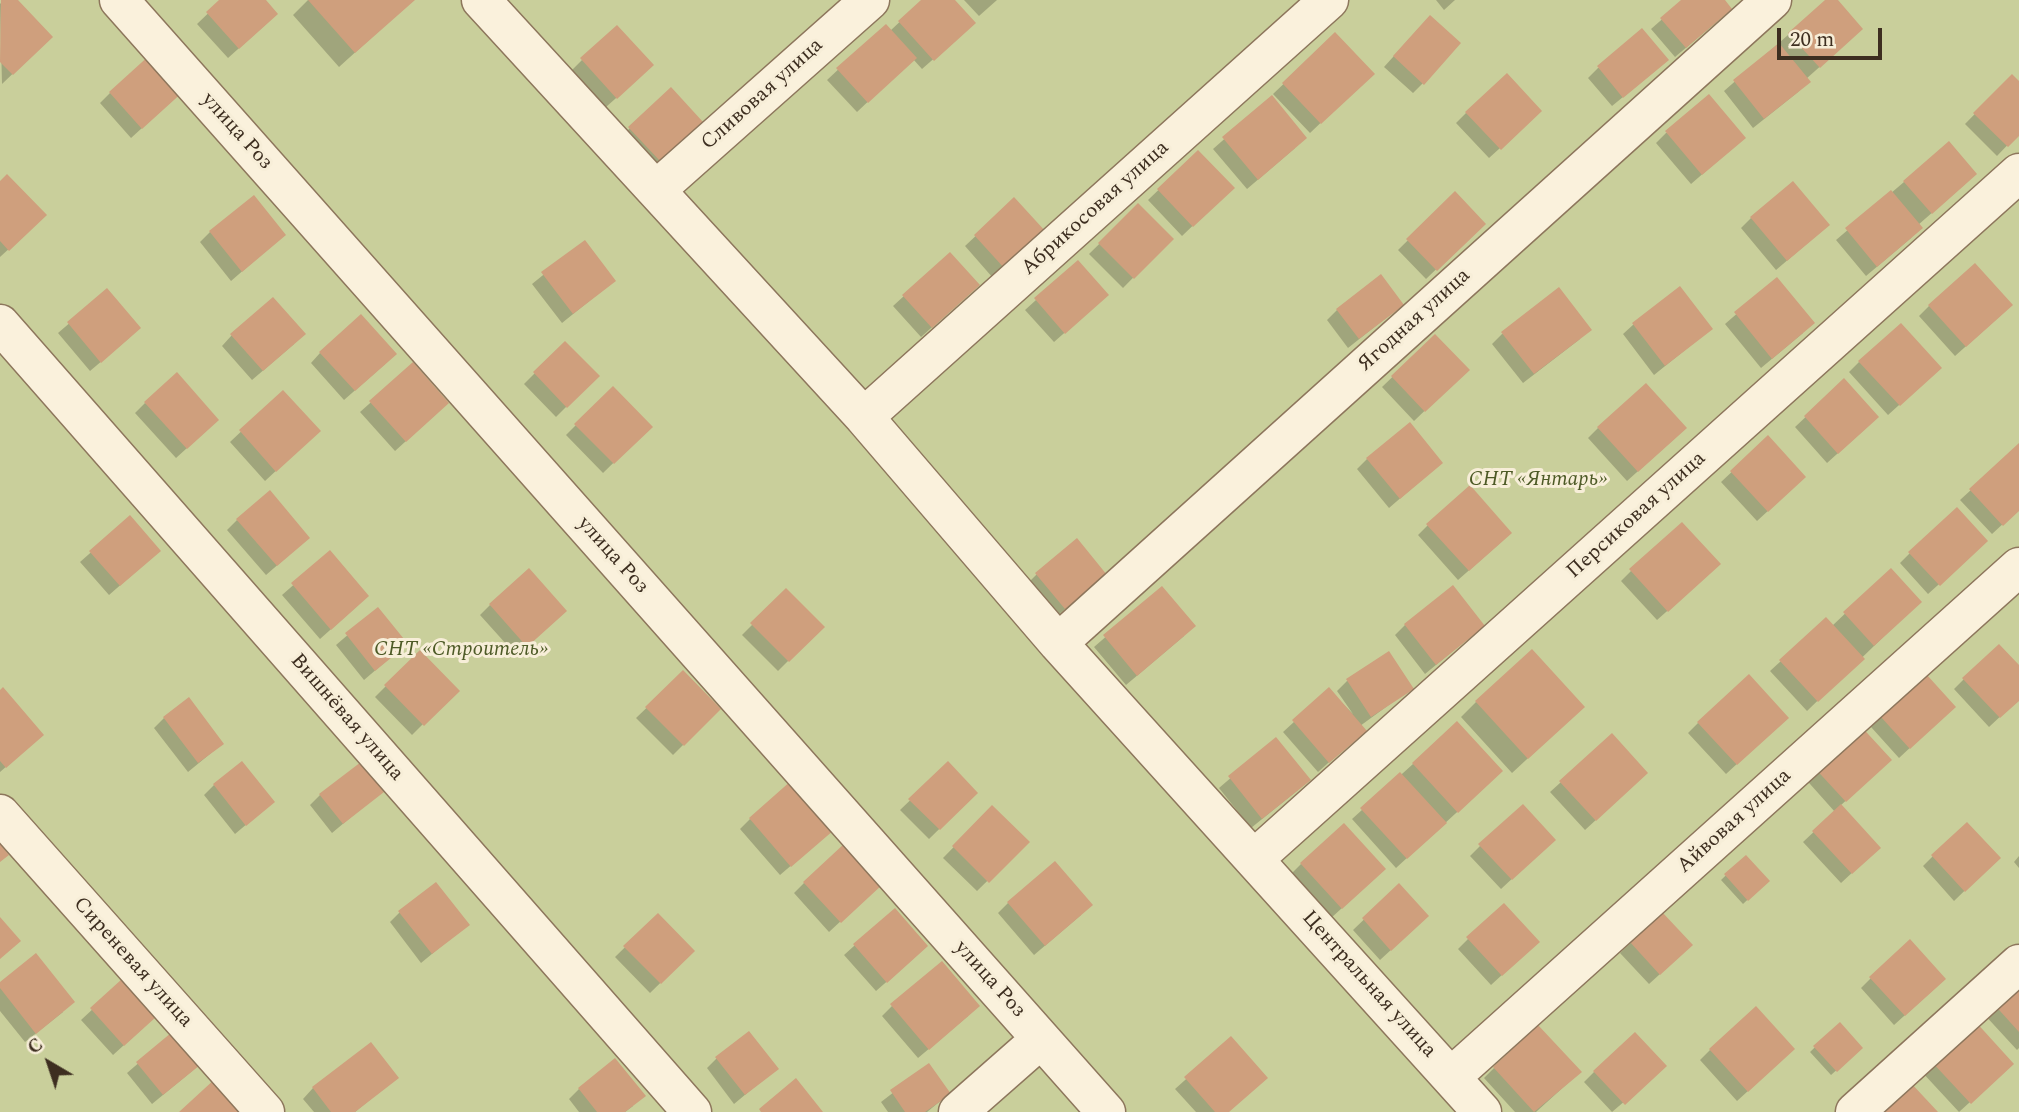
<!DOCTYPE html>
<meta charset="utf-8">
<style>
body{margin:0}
#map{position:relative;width:2019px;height:1112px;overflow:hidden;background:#f0e4c8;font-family:Spectral,serif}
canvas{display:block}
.north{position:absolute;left:14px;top:1028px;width:70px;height:70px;-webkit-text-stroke:5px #f7eed8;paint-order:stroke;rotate:321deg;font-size:19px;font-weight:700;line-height:28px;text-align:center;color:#3d2e20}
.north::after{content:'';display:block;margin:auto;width:24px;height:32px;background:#3d2e20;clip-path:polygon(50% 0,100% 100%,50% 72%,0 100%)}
.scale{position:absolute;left:1777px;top:28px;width:105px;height:32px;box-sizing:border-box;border:4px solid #3d2e20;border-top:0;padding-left:9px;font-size:21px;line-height:24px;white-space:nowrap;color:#3d2e20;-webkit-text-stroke:5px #f7eed8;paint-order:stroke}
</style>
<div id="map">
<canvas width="2019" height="1112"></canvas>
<div class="north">С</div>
<div class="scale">20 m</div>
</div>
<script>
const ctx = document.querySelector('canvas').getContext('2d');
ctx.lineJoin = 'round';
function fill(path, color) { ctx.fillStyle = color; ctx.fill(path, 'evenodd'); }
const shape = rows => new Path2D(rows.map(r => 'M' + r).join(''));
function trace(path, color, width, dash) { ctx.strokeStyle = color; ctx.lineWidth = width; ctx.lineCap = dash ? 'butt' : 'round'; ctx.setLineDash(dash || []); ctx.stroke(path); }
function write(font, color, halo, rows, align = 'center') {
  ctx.font = font + ' Spectral,serif'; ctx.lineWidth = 6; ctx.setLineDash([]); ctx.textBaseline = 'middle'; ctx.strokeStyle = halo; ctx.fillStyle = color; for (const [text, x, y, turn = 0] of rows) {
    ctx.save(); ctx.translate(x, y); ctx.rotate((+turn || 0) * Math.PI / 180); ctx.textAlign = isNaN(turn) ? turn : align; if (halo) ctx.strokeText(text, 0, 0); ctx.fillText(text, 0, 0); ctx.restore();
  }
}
fill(shape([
 [0,0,2019,0,2019,1112,0,1112]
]), '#c9cf9b');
fill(shape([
 [4,0,16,0,51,37,2,84,0,4],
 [222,0,263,0,266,24,228,58,197,24],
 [308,0,413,0,339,67,293,15],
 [923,0,952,0,963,33,922,69,913,59,857,112,827,80,885,26,890,31],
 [964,0,997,0,979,16],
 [1436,0,1455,0,1444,10],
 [1684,0,1723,0,1720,19,1675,57,1651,29],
 [1828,0,1836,0,1851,39,1806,79,1798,92,1753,128,1724,91],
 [1420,27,1423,83,1413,93,1384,67],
 [1335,35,1372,74,1310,133,1273,94],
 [582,60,642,75,606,107,572,70],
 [1598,68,1656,70,1612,106,1588,78],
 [2012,76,2019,83,2019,133,1997,156,1965,124],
 [110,93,173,100,131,138,100,103],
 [1271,98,1295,148,1247,189,1213,149],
 [1466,113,1530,121,1489,158,1456,123],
 [630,128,691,132,649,170,620,138],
 [1666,133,1744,138,1691,184,1656,143],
 [1198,152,1232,188,1182,236,1148,200],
 [1904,182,1965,184,1918,225,1911,238,1866,276,1836,240],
 [0,183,35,225,0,257],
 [1455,194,1484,223,1426,279,1398,250],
 [1014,200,1043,232,993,278,965,246],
 [1138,206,1171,239,1123,288,1089,254],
 [1751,218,1818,234,1776,270,1741,228],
 [210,232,284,235,231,281,200,242],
 [584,242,614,281,562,323,532,284],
 [950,254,968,295,921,337,893,306],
 [1078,262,1096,305,1054,342,1025,310],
 [1777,279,1803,333,1761,368,1725,324],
 [107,291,129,338,90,371,58,333],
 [1402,305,1348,348,1327,320,1337,310],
 [1929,306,2001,315,1955,356,1919,316],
 [1634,324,1711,329,1654,375,1623,334],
 [1502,334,1580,339,1523,383,1492,344],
 [232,335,294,344,252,380,222,346],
 [1435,336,1467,370,1414,421,1382,387],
 [565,343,597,376,556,417,524,384],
 [320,353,385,364,344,400,311,363],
 [1859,362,1929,378,1888,415,1849,372],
 [413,365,437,413,395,451,360,412],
 [1844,381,1867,427,1827,463,1795,427],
 [613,388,650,427,603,473,566,435],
 [283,392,308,441,265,481,230,442],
 [145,403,207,430,176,458,135,413],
 [1598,428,1675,438,1627,481,1588,438],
 [1768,438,1794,487,1757,521,1721,482],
 [2019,446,2019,509,1992,534,1960,500],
 [1367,459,1441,463,1389,508,1357,469],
 [130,518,148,561,109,595,80,562],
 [237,520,297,548,266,575,227,530],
 [1428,525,1500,543,1458,580,1418,535],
 [1976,551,1928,594,1900,563,1910,553],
 [330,553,357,606,320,639,282,595],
 [1891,570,1909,612,1807,711,1770,671,1826,620,1832,626],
 [1631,571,1709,574,1657,620,1621,581],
 [1037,574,1095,585,1054,618,1027,584],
 [1162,588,1184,636,1126,685,1094,647],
 [786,591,822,627,778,671,742,635],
 [490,605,554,621,516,655,480,615],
 [378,609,406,644,364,680,336,645],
 [1405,625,1483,626,1425,674,1395,635],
 [420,652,457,690,412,735,375,697],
 [2019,668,2019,699,1989,727,1954,689,1964,679],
 [683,673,719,709,673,755,636,718],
 [1347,681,1412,688,1360,726,1354,740,1318,772,1283,732,1329,690,1353,714,1337,691],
 [0,692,31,745,0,772],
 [1476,702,1567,722,1512,773,1461,717],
 [1872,707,1943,717,1899,758,1862,717],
 [164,718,222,744,188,772,154,728],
 [1698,723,1776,728,1726,774,1688,733],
 [1612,736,1636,783,1585,830,1550,792],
 [1276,739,1298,790,1251,828,1219,788],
 [948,764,976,793,929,839,900,810],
 [1413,764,1491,781,1396,868,1352,819],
 [1812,765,1879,770,1840,806,1868,858,1841,883,1803,842,1835,812,1802,775],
 [214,785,273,802,235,834,204,795],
 [381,792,332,833,310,805,320,795],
 [992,808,1027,842,977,891,943,858],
 [750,819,822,839,780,875,740,829],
 [1480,846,1543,850,1501,889,1470,856],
 [1933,856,1988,868,1954,901,1923,866],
 [2019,856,2019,868,2014,862],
 [1745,857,1767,881,1743,904,1721,880],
 [1301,864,1374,879,1331,918,1291,874],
 [804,883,870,894,829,932,794,893],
 [1399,886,1417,926,1380,960,1353,930],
 [1008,903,1081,915,1034,955,998,913],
 [894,910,916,956,876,991,844,955],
 [400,912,467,925,421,963,390,922],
 [1662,914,1681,955,1649,984,1620,953],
 [658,915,693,951,650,993,615,957],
 [1468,939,1528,951,1491,985,1458,949],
 [2019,977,2019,1048,2017,1050,1982,1012],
 [1871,978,1934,989,1894,1025,1861,988],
 [122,982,144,1027,113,1055,81,1020],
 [0,984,63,1012,25,1042,0,1011],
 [892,1006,968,1016,918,1058,882,1016],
 [1839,1024,1861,1048,1831,1075,1810,1052],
 [177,1030,192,1071,152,1104,127,1073],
 [1231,1039,1228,1112,1196,1112,1175,1089],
 [1710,1050,1783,1059,1737,1101,1700,1060],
 [717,1058,776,1069,734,1104,707,1068],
 [1931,1061,2001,1074,1959,1112,1921,1071],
 [929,1065,949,1094,927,1112,888,1112,881,1102],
 [1494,1068,1569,1082,1536,1112,1515,1112,1484,1078],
 [1594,1072,1654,1076,1612,1112,1584,1082],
 [396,1078,355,1112,314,1112,303,1099,313,1088],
 [579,1089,633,1106,625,1112,579,1112,569,1099]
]), '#0003');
fill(shape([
 [1,0,18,0,53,37,13,75,0,62],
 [219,0,266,0,278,14,239,49,206,12],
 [308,0,415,0,355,53],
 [921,0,955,0,976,23,934,61,898,21],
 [1681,0,1725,0,1732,9,1686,48,1660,18],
 [1825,0,1838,0,1863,29,1820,68,1788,33],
 [1430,15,1461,43,1424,85,1393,56],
 [886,24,917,58,868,103,836,68],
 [617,25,654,65,617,99,580,58],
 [1642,28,1669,60,1623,98,1597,66],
 [1335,32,1375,74,1321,124,1282,83],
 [1779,43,1811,82,1764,119,1733,80],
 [152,53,185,90,142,129,109,92],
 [1507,73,1542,111,1501,150,1465,112],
 [2012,74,2019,81,2019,136,2008,147,1973,113],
 [671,87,703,122,660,161,628,127],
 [1709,94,1746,138,1702,175,1665,131],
 [1272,95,1307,138,1258,180,1222,137],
 [1949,141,1977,174,1932,214,1903,181],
 [1198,150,1235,188,1193,227,1157,189],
 [7,174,47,215,9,251,0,241,0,181],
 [1793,181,1830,225,1787,261,1750,217],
 [1891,190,1923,228,1877,267,1845,228],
 [1455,191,1486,224,1437,271,1406,239],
 [254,195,286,235,242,272,209,231],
 [1014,197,1046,232,1005,269,974,235],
 [1138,203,1174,239,1134,279,1098,243],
 [585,240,616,281,573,314,541,272],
 [950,252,980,285,932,328,902,295],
 [1078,260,1109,295,1065,334,1034,298],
 [1975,263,2013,305,1966,347,1928,305],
 [1381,274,1404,305,1359,339,1336,309],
 [1777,277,1815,323,1772,359,1734,312],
 [1680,286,1713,329,1665,366,1632,323],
 [1559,287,1592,330,1534,374,1501,332],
 [107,288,141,328,101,363,67,322],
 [273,297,306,334,263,371,230,334],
 [361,314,397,354,355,391,319,352],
 [1901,323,1942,368,1900,406,1858,361],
 [1435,334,1470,370,1425,412,1391,376],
 [565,341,600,376,567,408,533,372],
 [413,362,449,403,406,442,369,401],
 [177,372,219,420,187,449,144,402],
 [1844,378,1879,417,1838,454,1804,416],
 [1646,383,1687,428,1638,472,1597,427],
 [613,386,653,427,614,464,574,424],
 [283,390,321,431,276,472,239,430],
 [1410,422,1443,463,1400,499,1366,458],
 [1768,435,1806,477,1768,512,1730,471],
 [2019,443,2019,511,2003,526,1969,489],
 [1470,485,1512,533,1469,571,1426,524],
 [270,490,310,538,277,566,236,519],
 [1957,507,1988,541,1940,586,1908,552],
 [130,515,161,551,120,586,89,551],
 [1682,522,1721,564,1668,612,1629,569],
 [1077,538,1107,575,1065,609,1035,573],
 [330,550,369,596,331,630,291,583],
 [529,568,567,611,527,647,489,604],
 [1891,568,1922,602,1874,646,1843,612],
 [1453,585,1485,626,1436,665,1404,624],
 [1162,586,1196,626,1137,676,1103,635],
 [786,588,825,627,789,662,750,623],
 [378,607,408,644,375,671,345,633],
 [1826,617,1865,659,1818,702,1779,660],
 [1999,644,2019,665,2019,701,2000,718,1962,678],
 [1532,649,1585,707,1528,759,1475,701],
 [420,650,460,691,424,726,384,685],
 [1389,651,1414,689,1371,717,1346,679],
 [1917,664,1956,707,1910,749,1871,706],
 [683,670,721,709,684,746,645,707],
 [1749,674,1789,718,1737,765,1697,722],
 [3,687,44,735,6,768,0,761,0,690],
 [1329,687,1367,731,1329,763,1292,720],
 [189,697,224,744,198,763,163,717],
 [1457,721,1503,771,1458,813,1412,763],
 [1857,722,1892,760,1846,802,1811,764],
 [1612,733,1648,773,1596,821,1559,781],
 [1276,737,1311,780,1262,819,1228,776],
 [242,761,275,802,246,826,213,784],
 [948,761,978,793,940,830,908,799],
 [361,762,384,792,343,824,319,794],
 [1400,772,1447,823,1407,859,1360,808],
 [792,780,834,830,791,867,749,818],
 [1523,804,1556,840,1512,880,1478,844],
 [1841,804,1881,848,1852,874,1812,831],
 [992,805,1030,842,989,883,952,846],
 [1967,822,2001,858,1965,892,1931,855],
 [1344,823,1386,869,1342,909,1300,863],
 [845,843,883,884,841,923,803,882],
 [0,844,9,855,0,862],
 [1746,855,1770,881,1748,901,1724,874],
 [1055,861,1093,905,1045,946,1007,902],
 [436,882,470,925,432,954,398,911],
 [1399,883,1429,916,1391,951,1362,918],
 [1504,903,1540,942,1502,976,1466,937],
 [895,908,928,946,887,983,853,944],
 [1662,912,1693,945,1660,975,1629,941],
 [658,913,695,951,661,984,623,946],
 [0,917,21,941,0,959],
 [1910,939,1946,979,1905,1016,1869,977],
 [36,953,75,1002,36,1034,0,988,0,982],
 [942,961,980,1006,929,1050,890,1004],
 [2019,975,2019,1032,1991,1001],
 [122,979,156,1017,124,1046,90,1008],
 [1756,1006,1795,1049,1748,1092,1709,1049],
 [1974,1020,2014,1064,1971,1104,1930,1060],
 [1840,1022,1863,1048,1837,1072,1813,1046],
 [1538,1025,1582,1072,1534,1112,1493,1067],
 [177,1028,205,1061,163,1095,136,1062],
 [749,1031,779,1069,745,1095,715,1057],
 [1635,1032,1667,1066,1625,1105,1593,1071],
 [1231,1036,1268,1078,1229,1112,1215,1112,1184,1077],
 [371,1042,399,1078,355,1112,331,1112,312,1087],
 [615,1058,646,1096,625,1112,597,1112,578,1088],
 [929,1063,951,1094,925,1112,905,1112,890,1090],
 [216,1078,247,1112,179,1112],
 [796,1078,823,1112,761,1112,759,1109],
 [1910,1082,1938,1112,1877,1112]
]), '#cf9f7d');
const minor = shape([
 [119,0,1106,1112],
 [481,0,864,417,1058,643,1482,1112],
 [656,190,870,0],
 [0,324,692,1112],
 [864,417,1329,0],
 [1058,643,1772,0],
 [0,814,265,1112],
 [1254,859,2019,173],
 [1451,1077,2019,567],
 [958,1112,1041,1039],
 [1855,1112,2019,964]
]);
trace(minor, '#8d765c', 41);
trace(minor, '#faf1dc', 38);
write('21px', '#3d2e20', '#f7eed8', [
 ["Сливовая улица",763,95,-42],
 ["улица Роз",236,132,48],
 ["Абрикосовая улица",1096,209,-42],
 ["Ягодная улица",1415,321,-42],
 ["Персиковая улица",1637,516,-42],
 ["улица Роз",612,556,48],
 ["Вишнёвая улица",346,718,49],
 ["Айвовая улица",1735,822,-42],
 ["Сиреневая улица",132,963,48],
 ["улица Роз",989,980,48],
 ["Центральная улица",1368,985,48]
]);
write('italic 21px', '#4d5a26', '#f7eed8', [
 ["СНТ «Янтарь»",1538,481],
 ["СНТ «Строитель»",461,651]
]);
</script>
